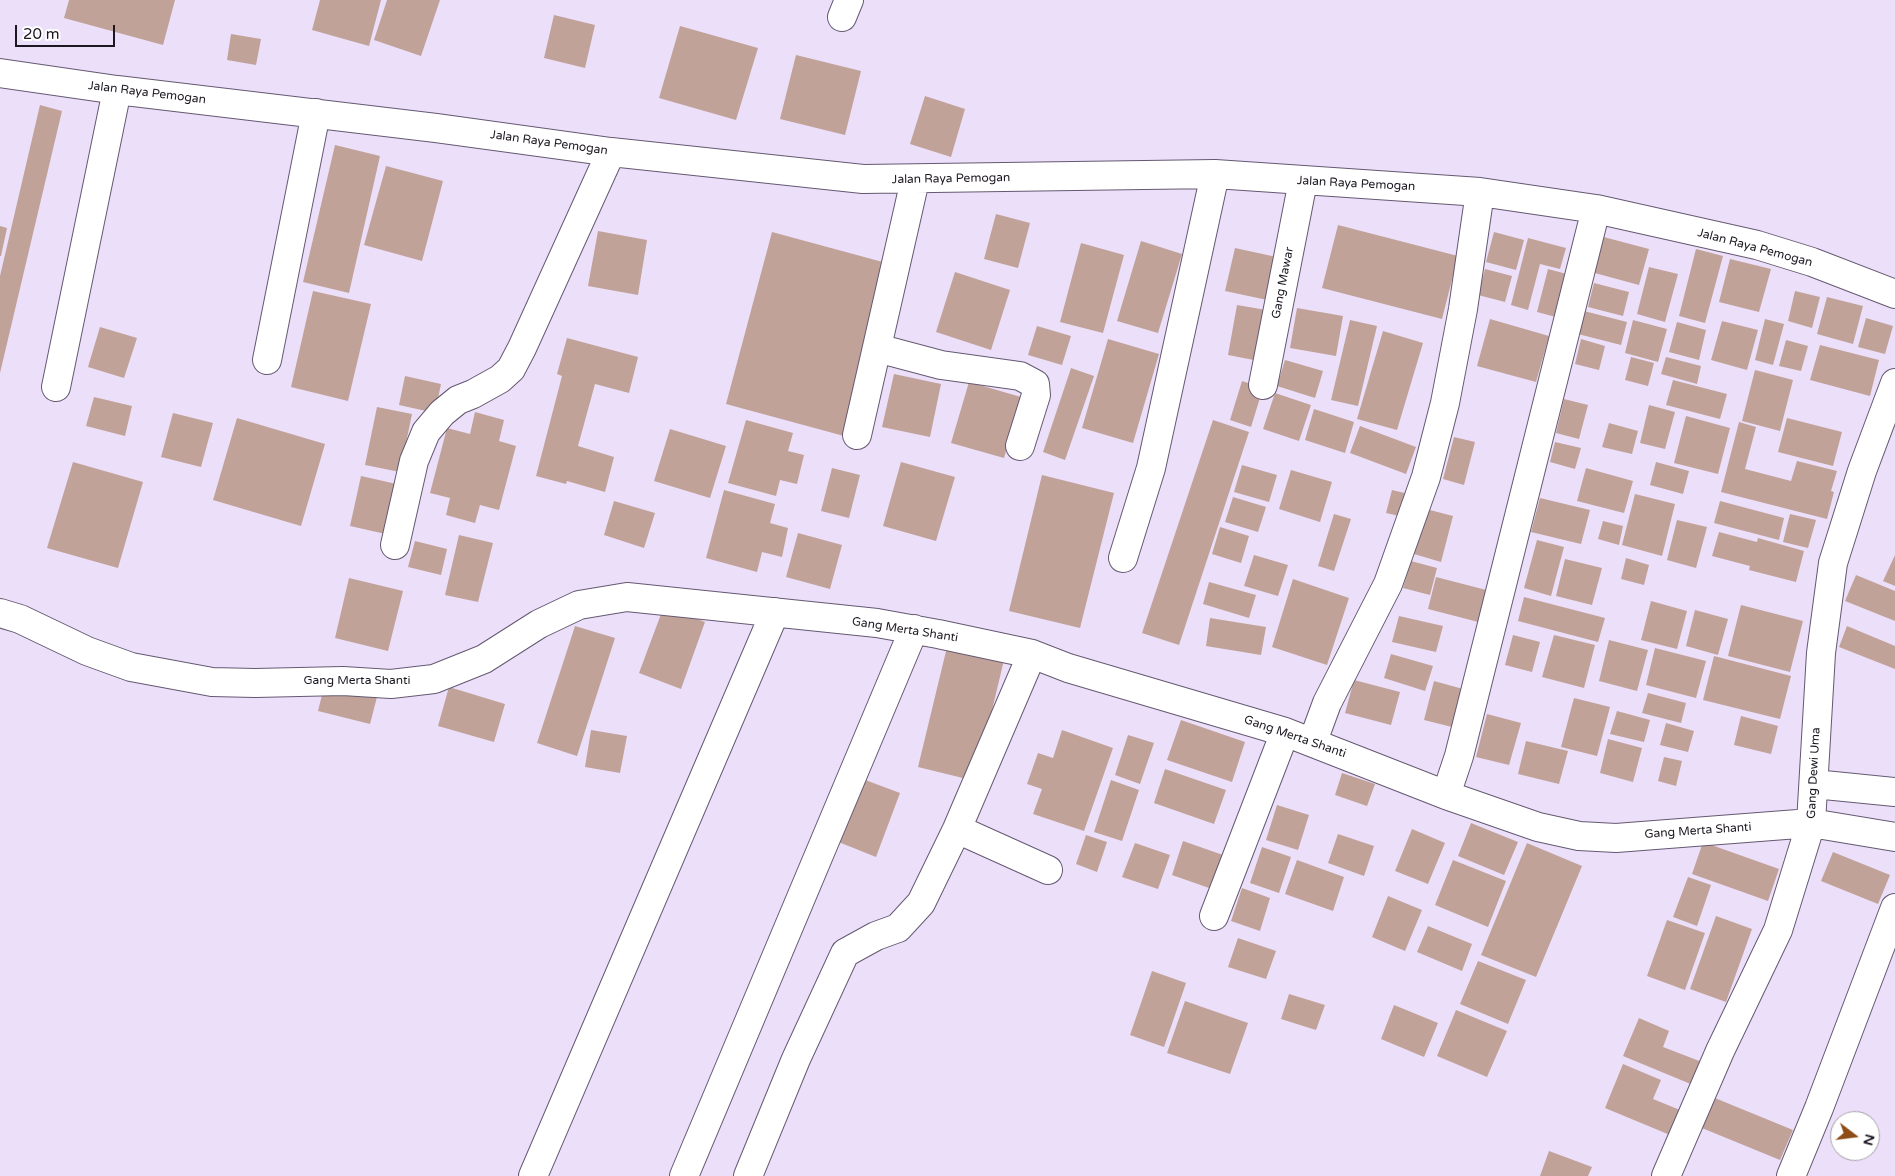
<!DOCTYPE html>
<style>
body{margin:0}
#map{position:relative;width:1895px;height:1176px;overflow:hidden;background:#ecdffa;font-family:"Varela Round",sans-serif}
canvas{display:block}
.north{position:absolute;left:1830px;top:1111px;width:50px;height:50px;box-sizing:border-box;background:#fff;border:1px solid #a4a2a6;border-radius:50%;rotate:105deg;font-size:14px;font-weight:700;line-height:20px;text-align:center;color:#1c1720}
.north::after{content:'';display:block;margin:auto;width:18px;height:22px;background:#8e4d17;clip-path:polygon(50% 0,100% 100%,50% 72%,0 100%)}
.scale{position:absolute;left:15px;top:25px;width:100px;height:22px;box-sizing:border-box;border:2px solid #1c1720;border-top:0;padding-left:6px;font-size:15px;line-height:18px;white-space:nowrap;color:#1c1720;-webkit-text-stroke:4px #fff;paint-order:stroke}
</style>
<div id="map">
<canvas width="1895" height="1176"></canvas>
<div class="north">N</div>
<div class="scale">20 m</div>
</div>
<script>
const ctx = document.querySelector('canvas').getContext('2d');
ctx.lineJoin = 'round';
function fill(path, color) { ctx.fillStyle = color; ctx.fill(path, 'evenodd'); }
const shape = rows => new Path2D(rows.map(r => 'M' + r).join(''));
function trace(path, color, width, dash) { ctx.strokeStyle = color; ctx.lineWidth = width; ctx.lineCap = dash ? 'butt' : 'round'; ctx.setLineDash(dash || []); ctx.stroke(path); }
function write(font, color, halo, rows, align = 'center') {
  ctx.font = font + ' "Varela Round",sans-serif'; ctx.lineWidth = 4.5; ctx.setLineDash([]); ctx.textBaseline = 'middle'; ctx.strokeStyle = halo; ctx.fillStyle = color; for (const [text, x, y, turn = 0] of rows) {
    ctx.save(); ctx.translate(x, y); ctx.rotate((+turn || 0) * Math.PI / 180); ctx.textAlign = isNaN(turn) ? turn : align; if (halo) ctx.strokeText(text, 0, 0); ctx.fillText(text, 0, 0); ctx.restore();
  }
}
fill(shape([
 [69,0,175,0,163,45,64,18],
 [320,0,381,0,369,46,312,30],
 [387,0,440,0,421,56,374,40],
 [554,15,595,25,585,68,544,58],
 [680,26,758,48,736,120,659,98],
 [231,34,261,39,256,65,227,60],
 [796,55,861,71,845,135,780,119],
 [925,96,965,109,951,157,910,144],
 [40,105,62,111,0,373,0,276],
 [335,145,380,156,349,293,303,282],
 [386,166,443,181,422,261,364,245],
 [996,214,1030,223,1018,268,984,259],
 [1338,225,1458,256,1442,319,1322,288],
 [0,226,7,228,1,256,0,256],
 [598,231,647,240,638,295,588,286],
 [772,232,890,264,844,436,726,404],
 [1494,232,1524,240,1516,270,1486,262],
 [1600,236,1649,249,1639,285,1591,272],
 [1528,238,1566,248,1560,269,1540,264,1528,310,1511,305],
 [1141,241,1182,254,1158,333,1117,321],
 [1081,243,1124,255,1103,333,1060,322],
 [1235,248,1281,258,1272,301,1225,291],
 [1696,249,1723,256,1705,323,1679,316],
 [1730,259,1771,269,1759,312,1719,302],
 [1649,267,1678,274,1665,322,1637,314],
 [1485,269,1512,276,1505,302,1478,295],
 [1548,269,1578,277,1567,320,1537,312],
 [955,272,1010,290,991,350,936,332],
 [1594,283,1629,292,1623,316,1588,307],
 [313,291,371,304,348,401,291,387],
 [1795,291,1820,297,1812,328,1788,321],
 [1827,297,1863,306,1853,344,1817,334],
 [1237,305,1272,311,1264,362,1228,355],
 [1297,308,1343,316,1336,356,1290,348],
 [1584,311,1627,322,1621,345,1578,334],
 [1866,318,1893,326,1885,354,1858,347],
 [1490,319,1549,336,1536,382,1477,366],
 [1765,319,1784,324,1773,365,1755,360],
 [1350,320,1377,326,1358,406,1331,400],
 [1633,320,1667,329,1658,362,1625,353],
 [1722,321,1758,330,1747,370,1711,360],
 [1677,322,1706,330,1699,360,1669,352],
 [1037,326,1071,336,1062,365,1028,355],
 [100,327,137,338,124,378,88,367],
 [1383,331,1423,343,1397,430,1357,419],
 [567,338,638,357,629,393,595,384,578,446,614,457,605,492,567,481,566,484,536,476,562,376,557,374],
 [1108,339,1159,354,1133,443,1082,428],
 [1581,339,1605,346,1599,370,1575,364],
 [1786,340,1808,346,1801,371,1779,366],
 [1820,345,1879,360,1870,396,1810,380],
 [1631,357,1654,363,1648,386,1625,380],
 [1666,357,1701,366,1697,384,1661,374],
 [1285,360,1323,371,1315,398,1277,386],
 [1071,368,1094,376,1065,460,1043,452],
 [1755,370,1793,380,1780,431,1742,421],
 [894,374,941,384,930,437,882,427],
 [405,376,441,384,435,413,399,405],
 [1673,380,1727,394,1720,419,1666,405],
 [1242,381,1263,388,1251,427,1230,420],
 [969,382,1021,397,1004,458,951,443],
 [1275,393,1311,405,1299,441,1263,429],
 [94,397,132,406,125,436,86,426],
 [1564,399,1588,405,1579,439,1556,433],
 [1649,405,1675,412,1665,449,1640,443],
 [377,407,412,414,400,472,365,465],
 [1314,409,1354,422,1345,453,1305,440],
 [475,412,504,420,499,441,516,446,499,510,480,505,475,523,446,515,450,498,430,493,447,428,470,434],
 [173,413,213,423,201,467,161,457],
 [1686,416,1730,428,1718,474,1674,463],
 [237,418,325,444,301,526,213,500],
 [1787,418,1842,432,1833,466,1778,452],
 [746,420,793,433,788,451,804,455,797,484,780,480,776,496,728,483],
 [1213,420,1249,432,1179,645,1142,633],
 [1739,422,1756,427,1745,469,1791,481,1797,461,1837,471,1831,491,1834,492,1827,519,1721,492],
 [1609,423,1638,431,1632,454,1602,447],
 [1360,426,1416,447,1406,474,1350,453],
 [670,429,726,446,710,498,654,481],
 [1454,437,1475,442,1464,485,1443,479],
 [1555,442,1581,448,1575,469,1550,462],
 [73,462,143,482,118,568,47,548],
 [901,462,955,477,936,541,883,526],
 [1656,462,1689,471,1683,494,1650,485],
 [1242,465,1277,475,1269,502,1234,492],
 [832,468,860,475,849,518,821,511],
 [1586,468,1633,481,1624,513,1577,501],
 [1291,470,1332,482,1320,522,1279,509],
 [1042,475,1114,493,1080,628,1009,611],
 [361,476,401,485,390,535,350,526],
 [724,490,775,504,770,523,788,528,782,557,762,552,757,572,706,558],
 [1392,490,1413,495,1408,518,1386,513],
 [1635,494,1675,504,1662,556,1622,545],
 [1233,497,1266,507,1258,532,1225,522],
 [1540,498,1590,510,1581,544,1531,532],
 [614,501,655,513,644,548,604,535],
 [1720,501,1784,518,1779,540,1714,523],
 [1426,509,1453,516,1441,562,1414,554],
 [1334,514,1351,519,1334,571,1318,566],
 [1790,514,1816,520,1808,548,1783,542],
 [1677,520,1707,527,1696,568,1667,560],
 [1603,521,1623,526,1619,545,1598,539],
 [1220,527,1249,536,1241,563,1212,554],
 [1719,532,1757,542,1758,538,1804,551,1796,582,1749,570,1750,566,1712,556],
 [798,533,842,545,830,589,786,577],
 [459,535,493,543,478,602,445,595],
 [1537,540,1564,547,1551,596,1524,588],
 [415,541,447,549,441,575,408,567],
 [1254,555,1288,565,1278,596,1244,586],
 [1895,555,1895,586,1883,581],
 [1626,558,1649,565,1644,585,1621,579],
 [1565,559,1602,568,1592,605,1556,596],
 [1411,561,1437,568,1430,595,1403,588],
 [1856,575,1895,591,1895,621,1845,601],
 [1436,577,1494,592,1486,624,1428,609],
 [349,578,403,591,388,651,335,638],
 [1293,579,1349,598,1327,665,1272,647],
 [1209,582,1256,595,1249,618,1203,604],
 [1524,597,1605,618,1598,642,1518,621],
 [1651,601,1687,611,1677,649,1641,640],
 [1741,605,1803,621,1790,672,1728,656],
 [664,606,705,622,681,689,639,673],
 [1695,610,1728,619,1718,655,1686,646],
 [1399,616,1443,626,1436,652,1392,642],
 [1210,618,1266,627,1261,655,1206,646],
 [575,626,615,638,577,756,537,743],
 [1847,626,1895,646,1895,669,1839,647],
 [1513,635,1540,642,1532,672,1505,665],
 [1554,635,1595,645,1584,688,1542,677],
 [1609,640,1648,650,1637,691,1599,681],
 [947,647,1004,660,975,781,918,767],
 [1655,648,1706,661,1696,698,1646,685],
 [1391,654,1433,666,1425,691,1384,678],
 [1714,656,1791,676,1780,719,1703,700],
 [1354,680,1400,692,1391,725,1345,713],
 [1434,681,1474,692,1464,730,1424,720],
 [325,683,377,697,370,724,318,711],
 [449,687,505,704,494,742,438,726],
 [1648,693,1686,703,1681,723,1642,713],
 [1574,698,1610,707,1597,756,1561,747],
 [1617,711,1650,720,1644,742,1610,734],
 [1487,714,1521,723,1509,765,1476,757],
 [1741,716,1778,726,1771,754,1734,745],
 [1181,720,1245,742,1232,782,1167,760],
 [1666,723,1694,731,1688,752,1660,745],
 [591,730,627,736,620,773,585,767],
 [1062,730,1113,748,1084,831,1033,814,1042,789,1027,784,1038,753,1053,758],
 [1128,735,1154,743,1140,784,1115,775],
 [1608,739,1642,748,1633,782,1600,773],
 [1526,741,1568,751,1559,784,1518,774],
 [1664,757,1682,761,1676,786,1658,781],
 [1165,769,1226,790,1214,824,1154,803],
 [1342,773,1375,784,1367,806,1335,795],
 [860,778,900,793,876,857,836,841],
 [1111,780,1139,790,1122,841,1094,832],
 [1277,805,1309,815,1298,850,1266,840],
 [1471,823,1518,842,1504,875,1458,856],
 [1412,829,1445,843,1428,884,1395,871],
 [1338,834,1374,846,1364,876,1328,863],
 [1086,835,1107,842,1097,872,1076,864],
 [1183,841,1223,855,1212,889,1172,875],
 [1703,842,1779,869,1768,901,1692,874],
 [1135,843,1170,855,1158,889,1122,877],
 [1527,843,1582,866,1536,977,1481,955],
 [1262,847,1291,857,1279,893,1250,883],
 [1833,852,1890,875,1878,904,1821,881],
 [1297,860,1344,877,1333,911,1285,894],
 [1453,860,1506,881,1488,927,1435,905],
 [1688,877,1711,885,1697,926,1673,917],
 [1242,888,1270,898,1260,931,1231,921],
 [1388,896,1422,910,1405,951,1372,937],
 [1716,916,1752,929,1726,1002,1690,989],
 [1667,920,1705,933,1685,990,1647,976],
 [1428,926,1472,944,1462,971,1417,952],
 [1238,938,1276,951,1266,979,1228,967],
 [1478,961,1526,980,1508,1024,1460,1004],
 [1152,971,1186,983,1164,1047,1130,1035],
 [1289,994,1325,1005,1316,1030,1281,1019],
 [1185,1001,1248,1023,1230,1074,1167,1053],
 [1394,1005,1438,1023,1424,1057,1381,1039],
 [1456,1010,1507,1031,1487,1077,1437,1056],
 [1639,1018,1669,1031,1663,1047,1702,1062,1693,1085,1623,1056],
 [1623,1064,1661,1080,1653,1099,1680,1110,1670,1135,1605,1108],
 [1710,1096,1793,1130,1780,1160,1697,1126],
 [1549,1151,1592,1167,1588,1176,1540,1176]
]), '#c1a299');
const minor = shape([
 [842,17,849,0],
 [0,73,117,90,436,128,611,152,863,179,1215,174,1480,192,1596,209,1757,245,1812,262,1895,294],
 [877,348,941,365,1020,376,1035,384,1036,395,1020,446],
 [267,360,316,113],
 [1263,385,1303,181],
 [56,387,117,90],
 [857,435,915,180],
 [395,545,414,461,426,432,442,413,458,400,473,394,500,379,511,369,522,348,611,152],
 [1123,558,1151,468,1215,174],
 [0,613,20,619,87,651,131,667,212,682,255,683,343,681,391,684,434,679,484,659,539,624,579,605,627,597,877,623,938,634,1032,654,1068,668,1285,732,1446,795,1538,827,1579,836,1616,838,1811,823,1895,837],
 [1313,741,1327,703,1388,584,1426,477,1445,403,1463,309,1480,192],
 [1814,784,1895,792],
 [1446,795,1459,756,1596,209],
 [957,829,1048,870],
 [1214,916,1285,732],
 [533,1176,775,612],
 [684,1176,914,629],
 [748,1176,796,1059,845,953,876,936,898,928,921,903,957,829,1032,654],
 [1666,1176,1720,1051,1778,930,1811,823,1821,653,1833,563,1862,471,1895,383],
 [1791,1176,1819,1108,1895,908]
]);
trace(minor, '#655971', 30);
trace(minor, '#fff', 28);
write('12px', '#1c1720', '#fff', [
 ["Jalan Raya Pemogan",147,93,7],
 ["Jalan Raya Pemogan",549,143,8],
 ["Jalan Raya Pemogan",951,179,-1],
 ["Jalan Raya Pemogan",1356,184,3],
 ["Jalan Raya Pemogan",1755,248,15],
 ["Gang Mawar",1283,283,-79],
 ["Gang Merta Shanti",905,630,9],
 ["Gang Merta Shanti",357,681],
 ["Gang Merta Shanti",1295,737,19],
 ["Gang Dewi Uma",1814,773,-87],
 ["Gang Merta Shanti",1698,831,-4]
]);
</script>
